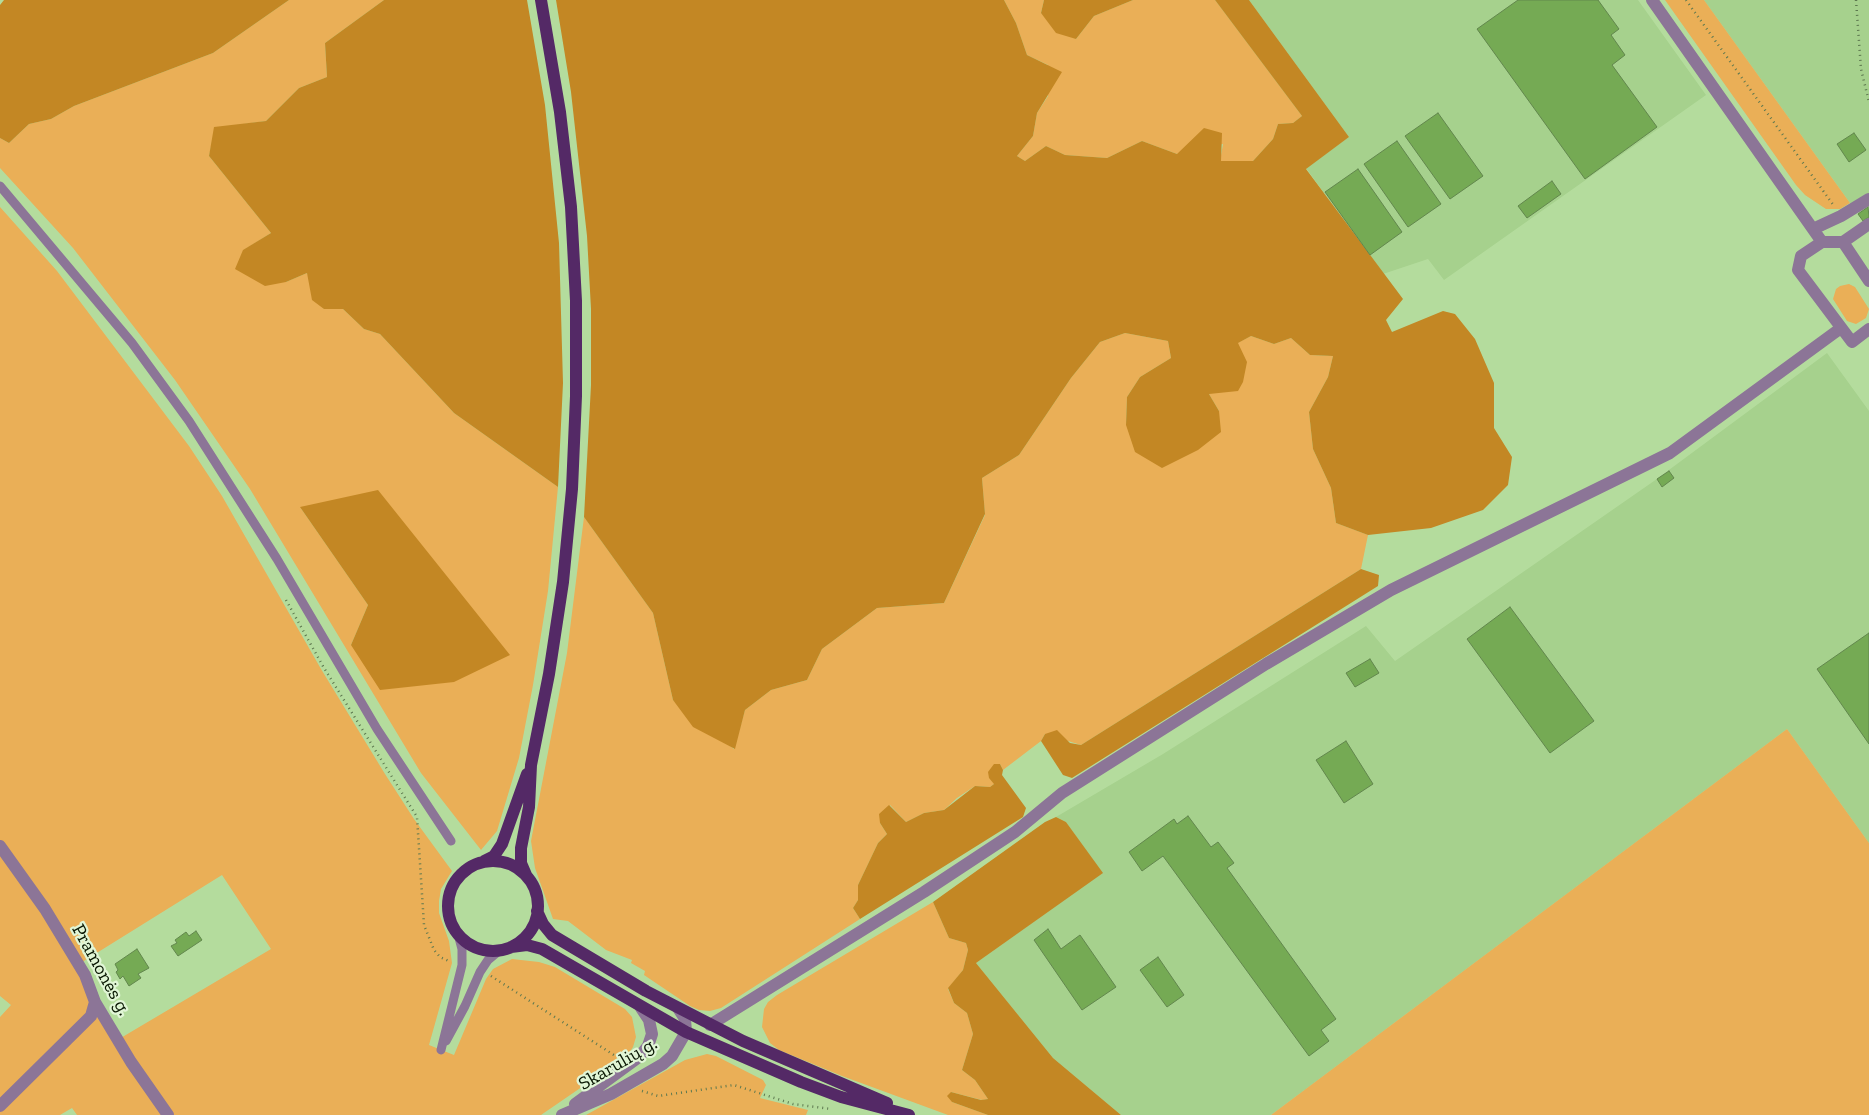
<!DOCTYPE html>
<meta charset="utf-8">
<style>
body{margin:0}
canvas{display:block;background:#b4dc9d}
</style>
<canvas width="1869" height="1115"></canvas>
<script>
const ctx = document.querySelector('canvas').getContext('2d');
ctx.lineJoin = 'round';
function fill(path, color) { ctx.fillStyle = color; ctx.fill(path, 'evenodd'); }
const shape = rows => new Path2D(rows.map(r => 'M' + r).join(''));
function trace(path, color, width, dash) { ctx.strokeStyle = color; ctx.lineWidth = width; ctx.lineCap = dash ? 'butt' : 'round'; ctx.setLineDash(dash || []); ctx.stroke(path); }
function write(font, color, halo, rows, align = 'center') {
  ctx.font = font + ' "Zilla Slab",serif'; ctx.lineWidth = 4.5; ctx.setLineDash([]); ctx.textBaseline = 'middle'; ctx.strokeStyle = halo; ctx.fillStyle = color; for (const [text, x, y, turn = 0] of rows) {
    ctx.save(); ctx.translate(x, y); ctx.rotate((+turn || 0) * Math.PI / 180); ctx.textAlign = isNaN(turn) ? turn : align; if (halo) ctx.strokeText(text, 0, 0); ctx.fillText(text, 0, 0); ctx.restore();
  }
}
fill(shape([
 [1249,0,1638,0,1706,95,1444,280,1428,259,1383,274,1306,168,1349,137],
 [1704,0,1869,0,1869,217,1863,221],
 [1827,353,1869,411,1869,843,1787,729,1271,1115,1121,1115,1053,1058,976,963,1102,873,1066,822,1056,817,1163,754,1366,626,1395,661,1654,481]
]), '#a6d18d');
fill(shape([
 [289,0,384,0,325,43,327,77,299,88,266,121,215,128,209,156,271,233,244,250,286,282,307,273,324,309,343,309,364,329,380,334,454,413,558,487,548,591,533,685,519,758,497,831,481,850,421,773,250,489,175,380,73,248,0,168,0,138,9,143,29,124,51,119,74,106,213,53],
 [300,507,454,682,351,645,368,605],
 [1004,0,1044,0,1041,13,1076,39,1094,16,1133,0,1215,0,1302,116,1293,123,1278,124,1273,139,1253,161,1220,161,1223,144,1177,154,1142,141,1107,158,1065,155,1046,146,1025,161,1017,156,1033,136,1037,113,1048,96,1048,65,1027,55,1016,23],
 [1665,0,1704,0,1850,203,1840,209,1826,209,1805,195,1796,185],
 [0,207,57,271,189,446,222,496,321,669,385,774,414,819,452,871,441,889,439,901,439,913,449,941,452,963,429,1045,454,1055,486,979,493,969,512,959,539,962,555,967,625,1009,632,1017,636,1037,633,1047,627,1056,541,1115,77,1115,72,1108,60,1115,0,1115,0,1017,11,1005,0,996],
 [222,875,271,949,119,1039,79,964],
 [1849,284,1855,287,1869,309,1866,318,1856,324,1847,321,1833,299,1836,289,1840,286],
 [1125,333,1168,341,1171,358,1140,377,1127,397,1126,425,1219,411,1209,394,1237,343,1251,336,1274,344,1291,338,1310,355,1333,356,1328,377,1309,412,1313,449,1331,488,1336,523,1368,535,1361,569,1081,745,1045,734,1041,741,1003,770,1000,764,994,784,990,787,975,786,957,798,944,810,924,813,906,822,890,805,880,823,887,834,878,843,858,885,858,900,853,908,860,919,721,1008,710,1011,699,1010,690,1006,644,975,645,971,631,963,632,960,606,950,568,921,553,919,535,868,531,841,567,653,584,517,653,613,673,700,734,749,745,710,771,690,807,680,822,649,877,608,944,603,985,515,982,478,1019,455,1071,378,1100,342],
 [1787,729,1869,843,1869,1115,1271,1115],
 [933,902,949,938,966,943,968,950,963,970,948,989,954,1003,967,1013,973,1034,962,1070,975,1080,988,1099,982,1100,951,1092,952,1102,988,1115,948,1115,842,1076,779,1050,770,1043,762,1027,764,1009,768,1002,777,995],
 [707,1054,716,1056,763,1080,766,1085,760,1098,808,1110,806,1115,586,1115,685,1060]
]), '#eaaf57');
fill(shape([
 [4,0,289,0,213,53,74,106,51,119,29,124,9,143,0,138,0,5],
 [384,0,527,0,545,105,559,243,563,383,558,487,454,413,380,334,364,329,343,309,324,309,312,300,307,273,286,282,265,286,235,269,243,250,271,233,209,156,214,127,266,121,299,88,327,77,325,43],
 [556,0,1004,0,1016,23,1027,55,1062,72,1037,113,1033,136,1017,156,1025,161,1046,146,1065,155,1107,158,1142,141,1177,154,1204,128,1222,133,1221,161,1253,161,1273,139,1278,124,1293,123,1302,116,1215,0,1249,0,1349,137,1306,169,1403,299,1386,320,1392,332,1443,311,1455,314,1475,339,1494,383,1494,428,1512,457,1508,485,1483,510,1431,528,1368,535,1336,523,1331,488,1313,449,1309,412,1328,377,1333,356,1310,355,1291,338,1274,344,1251,336,1238,343,1247,362,1243,382,1238,391,1209,394,1219,411,1221,432,1198,450,1162,468,1135,452,1126,425,1127,397,1140,377,1171,358,1168,341,1125,333,1100,342,1071,378,1019,455,982,478,985,514,944,603,877,608,822,649,807,680,771,690,745,710,735,749,693,727,673,700,653,613,584,517,591,385,591,309,587,236,571,92],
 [1044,0,1133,0,1094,16,1076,39,1056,33,1041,13],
 [378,490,510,655,454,682,380,690,351,645,368,605,300,507],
 [1361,569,1379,575,1378,586,1072,778,1063,775,1041,741,1045,734,1057,730,1070,743,1081,745],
 [994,764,1000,764,1003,770,1002,775,1026,808,1023,817,860,919,853,908,858,900,858,885,878,843,887,834,880,823,879,814,889,805,906,822,924,813,944,810,975,786,990,787,994,784,989,778,988,772],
 [1056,817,1066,822,1103,873,976,963,1053,1058,1121,1115,988,1115,952,1102,947,1096,951,1092,981,1100,988,1099,975,1080,962,1070,973,1034,967,1013,954,1003,948,988,963,970,968,950,966,943,949,938,933,902,1045,822]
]), '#c38724');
const building = shape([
 [1518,0,1598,0,1619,29,1611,35,1625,55,1612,65,1657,127,1585,179,1477,29,1518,0],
 [1438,113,1483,176,1450,199,1405,136,1438,113],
 [1854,133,1866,150,1849,162,1837,144,1854,133],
 [1397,141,1441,204,1408,227,1364,164,1397,141],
 [1358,169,1402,232,1370,255,1325,192,1358,169],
 [1552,181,1561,194,1527,218,1518,206,1552,181],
 [1868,207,1869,217,1863,221,1858,214,1868,207],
 [1669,471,1674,478,1662,487,1657,479,1669,471],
 [1510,607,1594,721,1550,753,1467,639,1510,607],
 [1869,633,1869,744,1817,669,1869,633],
 [1370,659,1379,673,1355,687,1346,673,1370,659],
 [1346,741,1373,784,1344,803,1316,760,1346,741],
 [1188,816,1211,847,1218,842,1234,863,1227,868,1336,1019,1321,1030,1329,1041,1309,1056,1163,856,1142,871,1129,852,1174,819,1177,824,1188,816],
 [1048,929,1061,949,1080,935,1116,987,1082,1010,1034,940,1048,929],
 [196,931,202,940,178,956,171,946,177,943,175,940,186,932,189,936,196,931],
 [137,949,149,968,138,974,141,978,129,986,123,976,120,979,116,972,118,970,115,964,137,949],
 [1158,957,1184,995,1167,1007,1140,970,1158,957]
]);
fill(building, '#75aa54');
trace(building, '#62874d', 1);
trace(shape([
 [1686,0,1834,206],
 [1856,0,1861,69,1869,102],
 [286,600,324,668,417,817,424,925,434,950,440,957,451,962],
 [491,976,617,1057],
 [642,1091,658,1096,734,1085,793,1104,831,1109]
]), '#5d784f', 2.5, [1, 4]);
trace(shape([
 [0,186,132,343,189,421,277,559,377,729,451,841],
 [446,1041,465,1006,480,972,488,960,500,950],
 [441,1050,462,965,462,949,458,934]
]), '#8c7597', 9);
trace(shape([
 [1652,0,1822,242],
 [1869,224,1843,242,1822,242,1801,256,1798,270,1852,342,1869,329],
 [1813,229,1841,216,1869,199],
 [1843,242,1869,281],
 [0,846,45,909,85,975,95,1002,131,1062,168,1115],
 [710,1025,924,892,1015,832,1062,793,1266,664,1391,590,1670,453,1841,328],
 [575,1104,639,1057,648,1046,652,1034,649,1020,641,1008],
 [0,1106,91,1016,95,1002],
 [562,1115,611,1094,663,1064,672,1056,686,1032,685,1019,678,1008]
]), '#8c7597', 12);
trace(shape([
 [484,861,494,856,502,844,527,774],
 '448 906a45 45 0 1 1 90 0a45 45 0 1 1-90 0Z',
 [527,877,521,863,521,848,529,807,531,765,549,674,563,582,572,489,576,396,576,301,571,207,560,112,541,0],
 [537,911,543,924,552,935,646,991,743,1041,887,1103],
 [511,947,527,945,542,949,686,1032,801,1082,841,1097,909,1115]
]), '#542966', 12);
write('19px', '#081602', '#e1f6d6', [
 ["Pramonės g.",101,970,61],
 ["Skarulių g.",618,1064,-30]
]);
</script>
